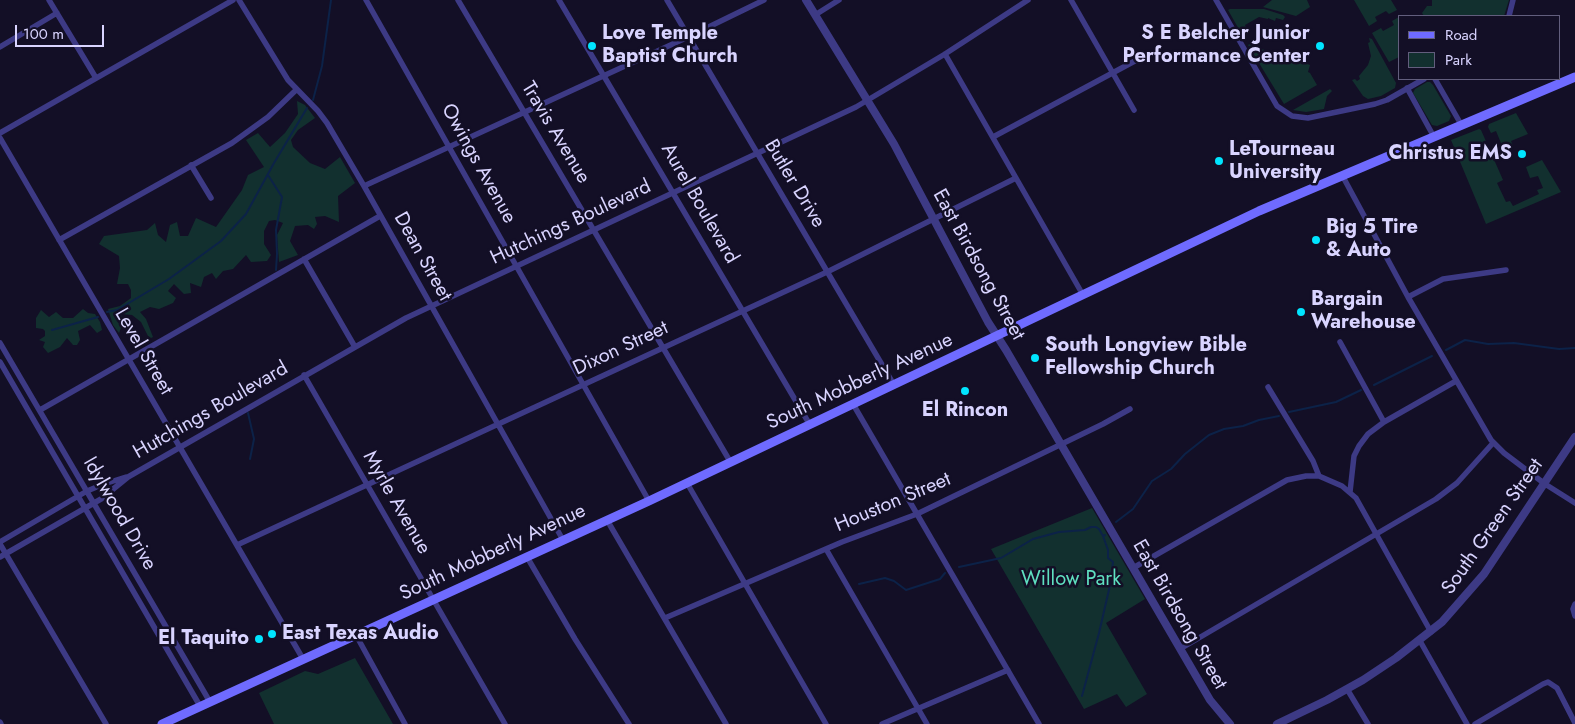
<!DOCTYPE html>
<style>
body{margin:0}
#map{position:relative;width:1575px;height:724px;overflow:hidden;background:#130f26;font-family:Jost,sans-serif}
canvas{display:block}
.legend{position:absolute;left:1398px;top:15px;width:162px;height:65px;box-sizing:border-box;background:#130f26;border:1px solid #625e7d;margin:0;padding:6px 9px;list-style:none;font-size:15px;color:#d9d4ff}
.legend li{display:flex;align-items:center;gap:10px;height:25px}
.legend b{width:25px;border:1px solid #625e7d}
.scale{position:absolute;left:15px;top:25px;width:89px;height:22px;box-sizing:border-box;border:2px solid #d9d4ff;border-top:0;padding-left:6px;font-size:15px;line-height:18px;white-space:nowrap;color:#d9d4ff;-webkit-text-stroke:4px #130f26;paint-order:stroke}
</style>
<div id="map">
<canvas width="1575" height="724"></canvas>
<ul class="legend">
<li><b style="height:6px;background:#6f6bff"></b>Road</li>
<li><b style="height:14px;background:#12302f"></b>Park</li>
</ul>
<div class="scale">100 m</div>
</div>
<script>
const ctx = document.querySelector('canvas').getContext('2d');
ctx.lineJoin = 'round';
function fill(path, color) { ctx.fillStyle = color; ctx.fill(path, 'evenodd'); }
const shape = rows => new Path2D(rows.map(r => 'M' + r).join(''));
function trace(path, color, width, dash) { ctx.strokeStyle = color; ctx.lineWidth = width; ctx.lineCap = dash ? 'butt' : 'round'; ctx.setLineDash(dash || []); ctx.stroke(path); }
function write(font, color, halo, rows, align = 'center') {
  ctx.font = font + ' Jost,sans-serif'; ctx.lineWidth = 5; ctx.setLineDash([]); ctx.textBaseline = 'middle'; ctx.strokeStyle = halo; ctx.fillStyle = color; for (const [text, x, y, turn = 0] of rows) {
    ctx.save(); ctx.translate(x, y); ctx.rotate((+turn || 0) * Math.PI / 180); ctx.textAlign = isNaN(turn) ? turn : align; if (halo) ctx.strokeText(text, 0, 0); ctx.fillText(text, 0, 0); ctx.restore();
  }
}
fill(shape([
 [1272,0,1307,0,1310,7,1296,16,1263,7],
 [1354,0,1391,0,1397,10,1389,14,1386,11,1375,17,1377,21,1369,26],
 [1432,0,1509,0,1504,16,1424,16,1422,13,1427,6,1432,6],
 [1230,9,1264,9,1283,15,1285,17,1283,20,1276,18,1275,21,1268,18,1268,19,1259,17,1245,25,1248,32,1241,33,1228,10],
 [1399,17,1399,57,1389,62,1372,33,1381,28,1383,31,1394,25,1392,21],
 [1369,38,1372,39,1396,83,1395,88,1381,96,1368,99,1363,96,1352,80,1355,79,1357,81,1360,79,1359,76,1368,65,1371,56,1368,43,1370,42],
 [1251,43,1254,44,1261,49,1304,61,1304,63,1310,65,1308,72,1310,73,1317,85,1284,104,1248,45],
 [1427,82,1430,82,1433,85,1451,116,1449,121,1437,126,1432,125,1413,93,1415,89],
 [1330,89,1332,91,1327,96,1324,109,1306,112,1293,110],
 [297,101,305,105,315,118,298,130,291,140,293,147,310,163,325,169,340,157,355,183,338,196,339,222,325,216,315,217,317,224,314,229,308,225,295,226,290,241,298,255,279,262,277,235,283,223,275,220,269,221,264,231,264,244,271,255,267,261,251,262,246,255,233,269,223,271,216,279,212,273,204,277,201,287,190,283,191,293,184,294,174,284,168,291,176,298,173,303,159,309,150,307,140,312,146,319,153,337,151,338,148,336,141,322,132,315,121,314,124,320,119,333,113,325,108,309,120,306,131,298,131,290,128,284,117,284,120,268,119,256,99,244,104,236,147,230,155,223,158,235,166,242,170,225,177,222,180,236,188,236,196,218,216,227,242,190,248,175,264,167,246,140,258,133,270,147,285,133,298,114],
 [1516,113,1528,134,1511,141,1513,146,1508,150,1503,148,1496,131,1491,133,1488,127,1489,124],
 [1479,129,1481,130,1503,180,1497,183,1506,202,1510,201,1513,206,1539,194,1537,190,1543,188,1538,176,1530,178,1526,167,1542,160,1561,192,1486,224,1451,140],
 [83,309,88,313,95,314,100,322,102,330,97,333,90,325,78,331,80,340,77,345,73,345,67,338,60,347,48,353,43,347,45,342,39,340,45,336,45,331,43,329,36,328,36,318,41,310,49,317,56,312,63,318,73,318],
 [1092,508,1145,599,1106,623,1147,694,1126,707,1117,694,1084,709,991,549],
 [355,658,393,724,274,724,259,693,305,671,318,674]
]), '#12302f');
trace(shape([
 [313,100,322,66,331,0],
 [268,175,282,197,276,230,277,254,276,270],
 [107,312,117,310,169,279,221,241,246,214,274,163,307,108],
 [52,330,98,317],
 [1446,350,1465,340,1488,344,1514,343,1559,349,1575,348],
 [1374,385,1432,356],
 [1289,412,1336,402,1361,390],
 [248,413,254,439,250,459],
 [1116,522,1133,509,1152,481,1171,469,1185,454,1209,435,1224,429,1243,426,1259,420,1279,416],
 [1105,535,1103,536,1108,550,1108,558,1113,562,1111,577],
 [959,567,1001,558,1033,539,1059,532,1085,530,1091,527,1096,527,1099,529,1103,536],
 [859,584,885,578,894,581,906,590,940,579,945,573],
 [1082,696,1099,633,1111,581]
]), '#0c2248', 2);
trace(shape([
 [49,0,96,78],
 [239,0,288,80,318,111,327,123,364,186,563,540],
 [366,0,649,501],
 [458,0,731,463],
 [559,0,810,425],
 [667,0,894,385],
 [1071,0,1134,110],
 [1216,0,1277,106,1292,116,1308,118,1375,104,1387,100,1424,79],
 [815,15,839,0],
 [1509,16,1513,0],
 [0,47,57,13],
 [945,54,1083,295],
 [1435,79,1462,126],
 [1407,88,1434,137],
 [0,133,233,0],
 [993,137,1146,55],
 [0,138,303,659],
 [191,165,211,198],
 [1342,175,1408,297,1491,440,1504,453,1545,484,1575,503],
 [364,186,688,37,764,0],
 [59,240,232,143,268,117,296,90],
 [304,259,355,347],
 [1408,297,1443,279,1506,270],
 [1340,342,1384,422],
 [0,343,210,702],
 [0,362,200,706],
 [304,375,505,724],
 [1268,387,1313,461,1319,476],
 [853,404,1039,724],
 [40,410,380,216],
 [687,483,826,724],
 [1350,492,1354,456,1359,446,1368,434,1384,422,1456,381],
 [607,520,726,724],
 [0,542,87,491,104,484,126,477],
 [0,544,106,724],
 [237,545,827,272,1016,178],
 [826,549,927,724],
 [0,557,101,499,128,477,406,318,856,107,945,54,1028,0],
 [527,557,575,639,629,724],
 [1133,568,1287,480,1306,476,1319,476,1342,486,1356,498,1431,632],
 [1575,604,1573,609,1575,616],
 [665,618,842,542,917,514,1103,424,1130,409],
 [356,635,405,724],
 [1420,641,1467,724],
 [1180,649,1436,499,1457,483,1493,443],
 [1347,689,1368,724],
 [0,722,1,724],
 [882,724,1008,670],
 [1475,724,1543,684,1548,682,1557,688,1575,723]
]), '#3d3a85', 5.5);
trace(shape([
 [806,0,894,144,988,322,1006,350,1210,700,1230,724],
 [1277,724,1327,700,1363,680,1396,658,1442,622,1484,574,1575,437]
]), '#3d3a85', 8);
trace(shape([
 [162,724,649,501,1259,211,1575,77]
]), '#6f6bff', 9);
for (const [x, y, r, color] of [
 [592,46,5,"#00e5ff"],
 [1320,46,5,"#00e5ff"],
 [1522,154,5,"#00e5ff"],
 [1219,161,5,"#00e5ff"],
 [1316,240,5,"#00e5ff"],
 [1301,312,5,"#00e5ff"],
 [1035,358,5,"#00e5ff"],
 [965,391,5,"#00e5ff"],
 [272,634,5,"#00e5ff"],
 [259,639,5,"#00e5ff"]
]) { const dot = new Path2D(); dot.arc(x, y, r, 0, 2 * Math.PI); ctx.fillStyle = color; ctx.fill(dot); trace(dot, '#130f26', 2); }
write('bold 20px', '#d9d4ff', '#130f26', [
 ["Love Temple",602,34],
 ["Baptist Church",602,57],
 ["S E Belcher Junior",1310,34,"right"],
 ["Performance Center",1310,57,"right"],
 ["LeTourneau",1229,150],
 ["University",1229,173],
 ["Christus EMS",1512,154,"right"],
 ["Big 5 Tire",1326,228],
 ["& Auto",1326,251],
 ["Bargain",1311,300],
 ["Warehouse",1311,323],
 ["South Longview Bible",1045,346],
 ["Fellowship Church",1045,369],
 ["El Rincon",965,411,"center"],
 ["East Texas Audio",282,634],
 ["El Taquito",249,639,"right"]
], 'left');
write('20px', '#d9d4ff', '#130f26', [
 ["Travis Avenue",555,133,59],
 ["Owings Avenue",478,164,61],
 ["Butler Drive",794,184,59],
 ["Aurel Boulevard",699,204,60],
 ["Hutchings Boulevard",571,223,-25],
 ["Dean Street",422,257,61],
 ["East Birdsong Street",978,265,61],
 ["Dixon Street",621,349,-25],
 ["Level Street",143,352,60],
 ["South Mobberly Avenue",860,382,-25],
 ["Hutchings Boulevard",211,411,-30],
 ["Myrle Avenue",396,503,60],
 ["Houston Street",893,503,-23],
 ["Idylwood Drive",119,514,60],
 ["South Green Street",1493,527,-55],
 ["South Mobberly Avenue",493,553,-25],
 ["East Birdsong Street",1179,615,60]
]);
write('20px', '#5fe0c0', '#130f26', [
 ["Willow Park",1071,580]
]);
</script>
